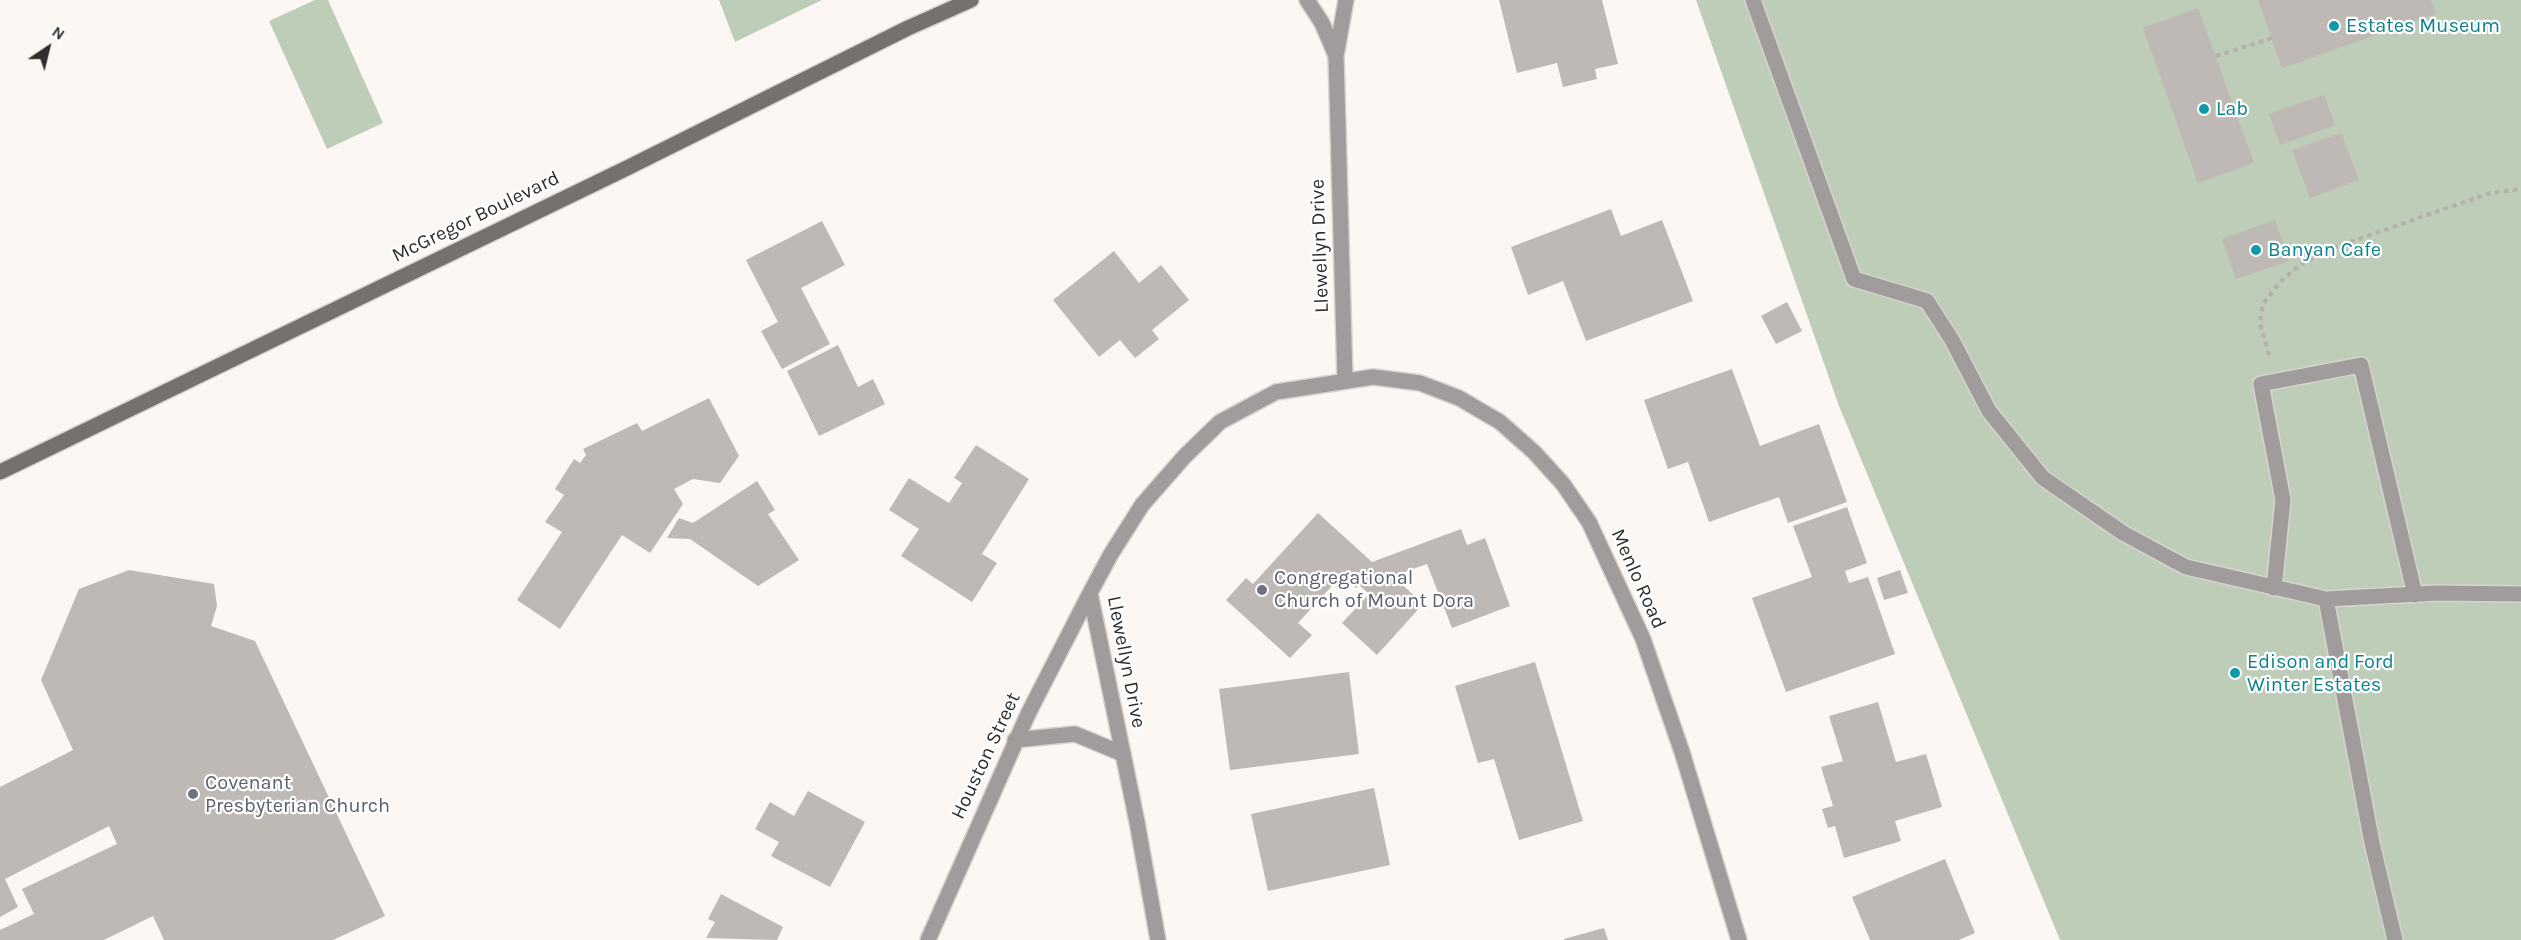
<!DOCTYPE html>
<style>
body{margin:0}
#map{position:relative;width:2521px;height:940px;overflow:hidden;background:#fcf7f2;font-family:Karla,sans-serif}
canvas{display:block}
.north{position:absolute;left:18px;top:18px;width:60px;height:60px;-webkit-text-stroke:4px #fff;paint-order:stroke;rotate:35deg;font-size:16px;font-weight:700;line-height:24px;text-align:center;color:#302e2c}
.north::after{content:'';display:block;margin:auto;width:21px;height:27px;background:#302e2c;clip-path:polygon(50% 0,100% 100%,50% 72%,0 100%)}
</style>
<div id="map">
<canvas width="2521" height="940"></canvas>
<div class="north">N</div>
</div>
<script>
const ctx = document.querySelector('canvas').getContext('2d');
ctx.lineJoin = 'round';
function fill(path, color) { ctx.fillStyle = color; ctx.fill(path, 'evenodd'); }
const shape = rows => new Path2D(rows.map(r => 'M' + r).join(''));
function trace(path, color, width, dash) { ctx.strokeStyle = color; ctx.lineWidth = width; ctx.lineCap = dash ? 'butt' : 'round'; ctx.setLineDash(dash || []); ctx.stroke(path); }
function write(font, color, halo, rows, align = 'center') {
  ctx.font = font + ' Karla,sans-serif'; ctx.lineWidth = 4.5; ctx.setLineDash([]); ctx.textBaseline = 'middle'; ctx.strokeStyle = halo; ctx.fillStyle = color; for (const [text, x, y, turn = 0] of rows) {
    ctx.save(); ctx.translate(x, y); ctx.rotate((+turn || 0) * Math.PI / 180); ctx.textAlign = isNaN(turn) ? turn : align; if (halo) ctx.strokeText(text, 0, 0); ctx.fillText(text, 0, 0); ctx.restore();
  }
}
fill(shape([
 [315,0,328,0,383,123,327,149,269,21],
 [719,0,822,0,735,42],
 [1696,0,2521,0,2521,940,2060,940,1839,406]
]), '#becdb7');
fill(shape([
 [1499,0,1602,0,1618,64,1595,69,1597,79,1563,87,1557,63,1517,73],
 [2258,0,2431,0,2436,14,2282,68],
 [2198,8,2254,163,2198,183,2143,28],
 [2324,95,2335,125,2280,145,2269,114],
 [2341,133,2359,180,2310,198,2292,150],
 [1611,209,1621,236,1662,220,1693,301,1586,341,1563,281,1528,295,1511,247],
 [2275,220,2289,261,2236,279,2222,239],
 [822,221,845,265,801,288,830,344,782,369,761,331,778,322,746,260],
 [1114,251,1139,283,1161,265,1189,300,1152,330,1159,339,1135,358,1120,340,1099,357,1053,300],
 [1787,302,1802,331,1776,344,1761,316],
 [838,345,858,387,873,379,885,404,819,436,787,371],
 [1732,369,1760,446,1819,424,1847,502,1788,523,1779,497,1709,522,1688,462,1668,469,1644,400],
 [709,398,739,456,720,483,693,479,674,489,683,504,650,553,622,535,560,629,517,600,562,532,545,522,564,495,555,489,574,459,580,463,586,455,583,449,637,423,642,431],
 [976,445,1029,479,982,554,997,563,972,602,901,556,919,529,889,510,909,478,949,503,962,483,954,478],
 [757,481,775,510,768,514,799,560,758,586,690,539,667,538,679,518,693,523],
 [1847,507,1867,563,1845,571,1849,583,1868,577,1895,654,1786,692,1752,598,1812,577,1793,526],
 [1318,513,1372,562,1461,529,1467,545,1485,538,1510,606,1452,628,1427,564,1393,576,1423,604,1377,655,1342,623,1369,594,1359,585,1356,588,1342,575,1298,623,1312,635,1290,658,1226,600,1246,578,1253,584],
 [129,570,214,584,217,606,211,626,255,641,385,916,333,940,164,940,153,916,104,940,0,940,0,930,34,914,22,889,117,844,109,826,5,879,18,907,0,917,0,787,73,750,41,680,79,589],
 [1900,570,1908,593,1884,600,1877,578],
 [1535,662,1583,821,1519,840,1494,759,1478,763,1455,686],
 [1349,672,1359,754,1230,770,1219,689],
 [1878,702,1896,762,1926,754,1942,807,1895,821,1901,841,1844,858,1835,826,1828,828,1822,809,1833,806,1821,767,1843,761,1829,716],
 [1374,788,1390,865,1268,891,1251,814],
 [808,791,865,822,830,887,771,856,779,842,755,829,770,802,794,816],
 [1945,859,1975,933,1959,940,1870,940,1852,897],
 [721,894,783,927,777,940,706,938,715,922,708,919],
 [1604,928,1608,940,1564,940,1564,939]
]), '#beb9b4');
const service = shape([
 [1753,0,1854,279,1927,301,1952,340,1989,411,2043,478,2123,533,2186,567,2326,599,2372,843,2395,940],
 [2274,588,2283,500,2261,384,2361,365,2415,595],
 [2326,599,2437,593,2521,594],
 [1015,740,1075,734,1123,754]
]);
const minor = shape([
 [1307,0,1322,23,1336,56,1345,380],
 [1336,56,1346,0],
 [928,940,1028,714,1090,593],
 [1158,940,1137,822,1090,593,1111,554,1142,505,1184,457,1220,422,1276,392,1373,377,1420,383,1459,398,1500,422,1534,452,1563,484,1589,522,1643,639,1682,752,1739,940]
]);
const secondary = shape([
 [0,472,627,168,908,28,971,0]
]);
trace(service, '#d7d3ce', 18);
trace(minor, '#d7d3ce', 18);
trace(secondary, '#d7d3ce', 18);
trace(shape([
 [2216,56,2272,38],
 [2269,355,2260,323,2263,304,2280,282,2300,265,2327,250,2490,193,2521,189]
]), '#b4b0ac', 4, [4.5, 4.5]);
trace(service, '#9f9c9b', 15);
trace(minor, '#9f9c9b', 15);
trace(secondary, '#74716e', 15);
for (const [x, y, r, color] of [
 [2334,26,6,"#0f9aa8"],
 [2204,109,6,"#0f9aa8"],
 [2256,250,6,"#0f9aa8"],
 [1262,590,6,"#6b7280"],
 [2235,673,6,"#0f9aa8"],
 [193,794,6,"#6b7280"]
]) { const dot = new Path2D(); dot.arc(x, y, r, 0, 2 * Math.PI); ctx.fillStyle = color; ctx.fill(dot); trace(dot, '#fff', 2); }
write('20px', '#0d838f', '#fff', [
 ["Estates Museum",2346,26],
 ["Lab",2216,109],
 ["Banyan Cafe",2268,250],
 ["Edison and Ford",2247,662],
 ["Winter Estates",2247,685]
], 'left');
write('20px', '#302e2c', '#fff', [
 ["McGregor Boulevard",476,217,-26],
 ["Llewellyn Drive",1320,246,-92],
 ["Menlo Road",1638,579,66],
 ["Llewellyn Drive",1126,662,79],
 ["Houston Street",986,756,-65]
]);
write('20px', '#5b616d', '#fff', [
 ["Congregational",1274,578],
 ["Church of Mount Dora",1274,601],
 ["Covenant",205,783],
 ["Presbyterian Church",205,806]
], 'left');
</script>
